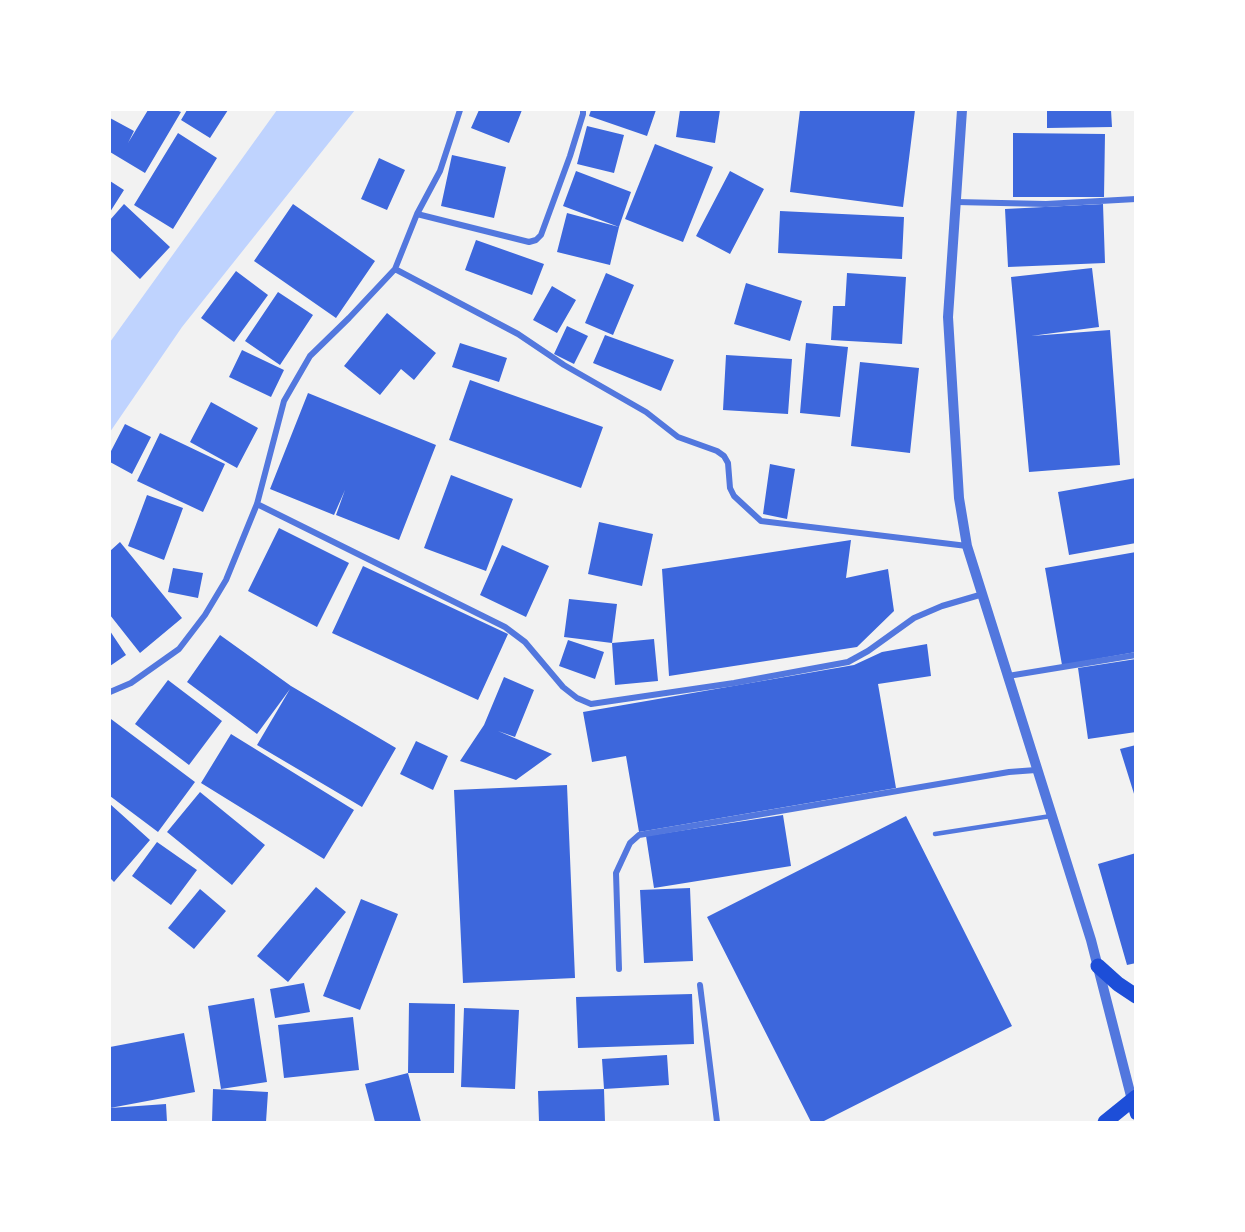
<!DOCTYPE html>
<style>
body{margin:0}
#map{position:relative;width:1245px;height:1232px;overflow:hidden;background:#f2f2f2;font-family:"Source Sans 3",sans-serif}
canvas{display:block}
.frame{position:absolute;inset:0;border:111px solid #fff;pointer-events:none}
</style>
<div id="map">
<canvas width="1245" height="1232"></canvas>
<div class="frame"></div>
</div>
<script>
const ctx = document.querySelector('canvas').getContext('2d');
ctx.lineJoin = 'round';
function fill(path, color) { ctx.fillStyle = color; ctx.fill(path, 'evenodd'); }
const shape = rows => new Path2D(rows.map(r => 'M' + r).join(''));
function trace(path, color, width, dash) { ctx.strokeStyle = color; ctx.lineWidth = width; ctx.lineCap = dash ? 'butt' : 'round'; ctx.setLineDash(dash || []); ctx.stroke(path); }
fill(shape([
 [277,110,355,110,182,327,110,432,110,342]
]), '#bfd3fe');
fill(shape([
 [148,110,176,110,181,112,145,173,110,152,110,118,134,131,128,143],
 [187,110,228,110,210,138,181,120],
 [479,110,522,110,509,143,471,128],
 [591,110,656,110,647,136,589,116],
 [680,110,720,110,715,143,676,137],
 [800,110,915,110,903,207,790,192],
 [1047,110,1111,110,1112,127,1047,128],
 [587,126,624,135,614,173,577,164],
 [178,133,217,158,173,229,134,205],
 [1013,133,1105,134,1104,197,1013,197],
 [655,144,713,167,683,242,625,219],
 [452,155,506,167,494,218,441,206],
 [379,158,405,170,387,210,361,199],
 [576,171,631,192,619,227,610,265,557,252,567,213,619,227,563,206],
 [730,171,764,189,730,254,696,236],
 [110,181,124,190,110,212],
 [124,204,170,247,140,279,110,250,110,220],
 [293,204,375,261,336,318,254,261],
 [1103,204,1105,263,1008,267,1005,209],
 [780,211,904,217,902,259,778,253],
 [476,240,544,264,532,295,465,270],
 [1092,268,1099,327,1031,336,1110,330,1120,465,1029,472,1011,277],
 [236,271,268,295,234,342,201,318],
 [606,273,634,285,613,335,585,323],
 [847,273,906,277,902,344,831,340,833,306,845,306],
 [746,283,802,301,790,341,734,324],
 [552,286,576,300,557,333,533,320],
 [278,292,313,315,280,365,245,341],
 [387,313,436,353,414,380,401,369,380,395,344,366],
 [567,326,588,336,574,364,554,354],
 [605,335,674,360,661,391,593,363],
 [460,343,507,358,499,382,452,367],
 [806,343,848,347,840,417,800,413],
 [242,350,284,370,271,397,229,377],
 [726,355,792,359,788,414,723,410],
 [860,362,919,368,910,453,851,446],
 [470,380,603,427,581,488,449,440],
 [308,393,436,445,399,540,336,515,345,490,334,515,270,489],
 [211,402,258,428,237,468,190,442],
 [125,424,151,437,132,474,110,462,110,453],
 [160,433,225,464,203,512,137,481],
 [770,464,795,469,787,519,763,514],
 [451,475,513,499,486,571,424,548],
 [1136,478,1136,543,1069,555,1058,492],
 [147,495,183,508,164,560,128,546],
 [599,522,653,534,642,586,588,574],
 [279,528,349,563,317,627,248,591],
 [851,540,846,578,888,569,894,611,857,647,669,676,662,569],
 [120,542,182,618,140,653,110,615,110,551],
 [502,545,549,566,526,617,480,595],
 [1136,552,1136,652,1062,665,1045,568],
 [363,566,508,634,478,700,332,633],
 [173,568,203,573,198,598,168,592],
 [569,599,617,604,612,643,564,637],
 [110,631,126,655,110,666],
 [220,635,291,686,396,748,362,807,257,745,290,689,257,734,187,682],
 [654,639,658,681,615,685,612,643],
 [568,640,604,652,595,679,559,666],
 [927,644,931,676,878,684,896,788,639,832,626,756,592,762,583,712,854,665,882,652],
 [1136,659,1136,732,1088,739,1078,668],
 [504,677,534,690,515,737,498,731,552,754,516,780,460,761,484,725],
 [168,680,222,721,189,765,135,724],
 [111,719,195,782,158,832,110,796],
 [231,734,354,810,324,859,201,783],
 [416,741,448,756,433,790,400,774],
 [1136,745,1136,797,1135,797,1120,749],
 [567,785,575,978,463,983,454,790],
 [200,792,265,845,232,885,167,832],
 [110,804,150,840,114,882,110,878],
 [783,815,791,866,654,888,646,836],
 [906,816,1012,1026,822,1122,811,1122,707,917],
 [157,842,197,870,171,905,132,876],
 [1136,853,1136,963,1127,965,1098,864],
 [316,887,346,912,288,982,257,956],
 [690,888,693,961,644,963,640,890],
 [200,889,226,911,194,949,168,928],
 [361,899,398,914,360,1010,323,996],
 [304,983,310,1012,275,1018,270,989],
 [692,994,694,1044,578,1048,576,997],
 [254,998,267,1082,221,1089,208,1006],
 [409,1003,455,1004,454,1073,408,1073,421,1122,375,1122,365,1084,408,1073],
 [464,1008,519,1010,515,1089,461,1087],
 [353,1017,359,1070,284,1078,278,1025],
 [184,1033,195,1092,110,1108,110,1047],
 [667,1055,669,1085,604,1089,602,1059],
 [213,1089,268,1092,266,1122,212,1122],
 [604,1089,605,1122,539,1122,538,1091],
 [166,1104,167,1122,110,1122,110,1108]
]), '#3d67dc');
trace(shape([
 [935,834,1051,816]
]), '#5277de', 4.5);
trace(shape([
 [956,202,1046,204,1136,199],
 [417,214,529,242,536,240,541,235,570,156,583,114,583,110],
 [395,269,518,334,564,365,646,412,678,437,717,451,724,456,728,463,730,488,734,496,761,521,967,546],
 [257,504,505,627,525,642,563,687,577,698,591,704,734,683,848,662,868,651,914,618,942,606,983,594],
 [1008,676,1136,655],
 [110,692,131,683,179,649,205,615,226,580,257,504,284,401,310,356,349,318,395,269,417,214,440,171,460,110],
 [619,969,616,873,630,843,639,835,1009,772,1036,770],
 [700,985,717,1122]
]), '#5277de', 6);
trace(shape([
 [962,110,948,317,959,498,967,546,1091,940,1132,1100]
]), '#5277de', 10);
trace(shape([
 [1132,1100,1136,1114]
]), '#1d4ed8', 12);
trace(shape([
 [1098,966,1118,984,1136,996],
 [1105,1122,1136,1097]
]), '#1d4ed8', 15);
</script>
